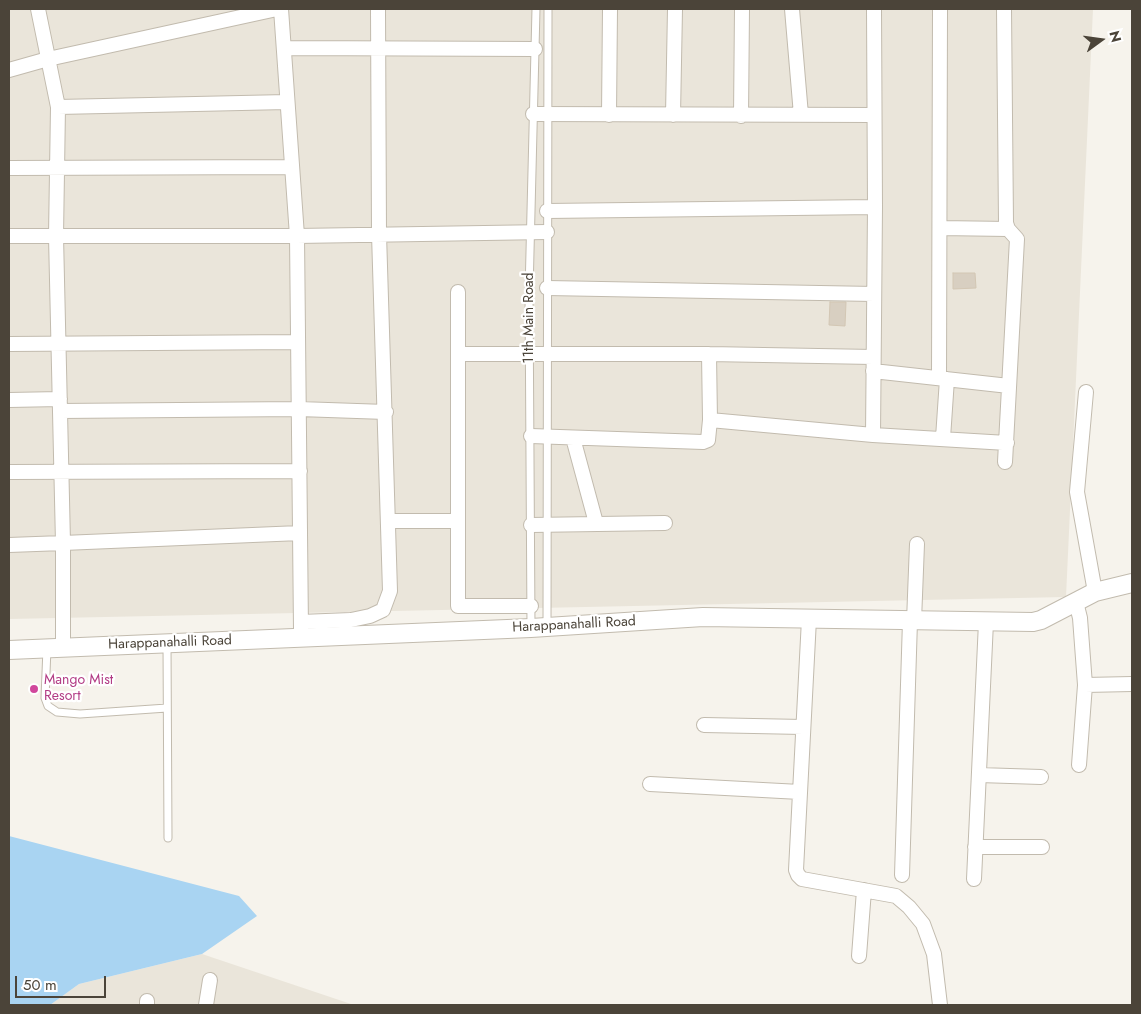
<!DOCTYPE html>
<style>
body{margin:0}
#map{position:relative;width:1141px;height:1014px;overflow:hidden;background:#f6f3ec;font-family:Jost,sans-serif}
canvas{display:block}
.frame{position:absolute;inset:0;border:10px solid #4b4439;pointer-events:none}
.north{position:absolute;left:1076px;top:15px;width:50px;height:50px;-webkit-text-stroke:4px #fff;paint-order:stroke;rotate:76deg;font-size:14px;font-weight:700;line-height:20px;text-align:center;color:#4b4439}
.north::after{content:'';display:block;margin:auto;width:18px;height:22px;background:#4b4439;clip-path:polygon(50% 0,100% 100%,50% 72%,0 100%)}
.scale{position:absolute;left:15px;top:976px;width:91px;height:22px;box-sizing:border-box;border:2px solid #4b4439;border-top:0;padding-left:6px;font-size:15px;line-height:18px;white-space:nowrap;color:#4b4439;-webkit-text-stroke:4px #fff;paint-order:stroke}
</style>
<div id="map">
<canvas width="1141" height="1014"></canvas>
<div class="frame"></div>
<div class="north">N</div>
<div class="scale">50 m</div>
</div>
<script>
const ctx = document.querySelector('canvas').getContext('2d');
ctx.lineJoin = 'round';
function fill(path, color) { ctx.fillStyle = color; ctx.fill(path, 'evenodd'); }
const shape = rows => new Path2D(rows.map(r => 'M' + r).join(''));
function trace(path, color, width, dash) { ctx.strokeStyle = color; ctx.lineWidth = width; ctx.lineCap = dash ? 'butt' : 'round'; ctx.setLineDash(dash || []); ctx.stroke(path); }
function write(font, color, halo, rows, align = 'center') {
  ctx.font = font + ' Jost,sans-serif'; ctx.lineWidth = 4.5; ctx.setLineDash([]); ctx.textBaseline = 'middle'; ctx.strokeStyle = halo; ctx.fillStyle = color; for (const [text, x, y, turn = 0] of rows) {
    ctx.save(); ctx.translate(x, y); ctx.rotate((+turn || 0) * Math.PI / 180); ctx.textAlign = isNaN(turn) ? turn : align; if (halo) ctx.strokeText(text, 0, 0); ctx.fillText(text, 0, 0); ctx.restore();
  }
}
fill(shape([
 [9,9,1093,9,1066,597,9,619],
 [202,954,354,1005,50,1005,79,984]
]), '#eae5da');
fill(shape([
 [9,836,239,896,257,916,202,954,79,984,50,1005,9,1005]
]), '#a9d4f2');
const building = shape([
 [953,273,975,273,976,288,953,289,953,273],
 [830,302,846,302,845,326,829,325,830,302]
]);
fill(building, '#d8cfc1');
trace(building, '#d3c7b4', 1);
const service = shape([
 [547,626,548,9],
 [531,627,529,292,536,9],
 [167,644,168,838],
 [47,648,45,698,48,706,57,712,80,714,167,708]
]);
const minor = shape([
 [281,9,297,236,301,630],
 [792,9,801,115],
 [1004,9,1006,223,1008,229,1017,239,1005,462],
 [284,48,535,49],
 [9,70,48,59,277,9],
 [58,107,287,102],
 [533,114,874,115],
 [609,115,610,9],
 [673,115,675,9],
 [741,116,742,9],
 [9,168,292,167],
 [547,211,875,207],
 [940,228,1008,229],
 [9,236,297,236,547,232],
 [547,288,874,294],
 [458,292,458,606,531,606],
 [9,344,298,342],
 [458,354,709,354,873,357],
 [873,371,1009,386],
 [939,378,940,9],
 [1086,392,1077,492,1095,592],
 [9,400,60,399],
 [60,411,299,409,386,412],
 [710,420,873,435,1007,443],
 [873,435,875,207,874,9],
 [531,436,703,442,708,440,710,420,709,354],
 [573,438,596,523],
 [943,438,947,379],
 [9,472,300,471],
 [389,521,458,521],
 [531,525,665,523],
 [9,545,63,543,56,236,58,107,38,9],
 [1076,602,1080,618,1085,685,1079,765],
 [809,619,796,870,798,875,802,879,896,896,909,907,923,924,934,954,940,1005],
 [914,621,917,544],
 [301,622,351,620,370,616,383,610,390,591,379,234,378,9],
 [63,647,63,543,300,533],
 [1085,685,1132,684],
 [704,725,803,727],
 [979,775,1041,777],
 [650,784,800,792],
 [975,847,1042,847],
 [902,875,910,621],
 [974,879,986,622],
 [859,956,864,890],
 [147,1005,147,1001],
 [206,1005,210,980]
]);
const tertiary = shape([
 [9,650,531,628,703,617,1033,622,1041,620,1095,592,1132,583]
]);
trace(service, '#c2bbae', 9);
trace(minor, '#c2bbae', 16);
trace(tertiary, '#c2bbae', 20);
trace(service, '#fff', 7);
trace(minor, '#fff', 14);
trace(tertiary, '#fff', 18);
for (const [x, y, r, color] of [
 [34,689,5,"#d1479c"]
]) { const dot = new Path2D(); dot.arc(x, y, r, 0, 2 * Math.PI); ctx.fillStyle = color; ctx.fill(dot); trace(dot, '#fff', 2); }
write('14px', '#4b4439', '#fff', [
 ["11th Main Road",530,318,-90],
 ["Harappanahalli Road",574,625,-3],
 ["Harappanahalli Road",170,643,-2]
]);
write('14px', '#b23c85', '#fff', [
 ["Mango Mist",44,681],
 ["Resort",44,697]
], 'left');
</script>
